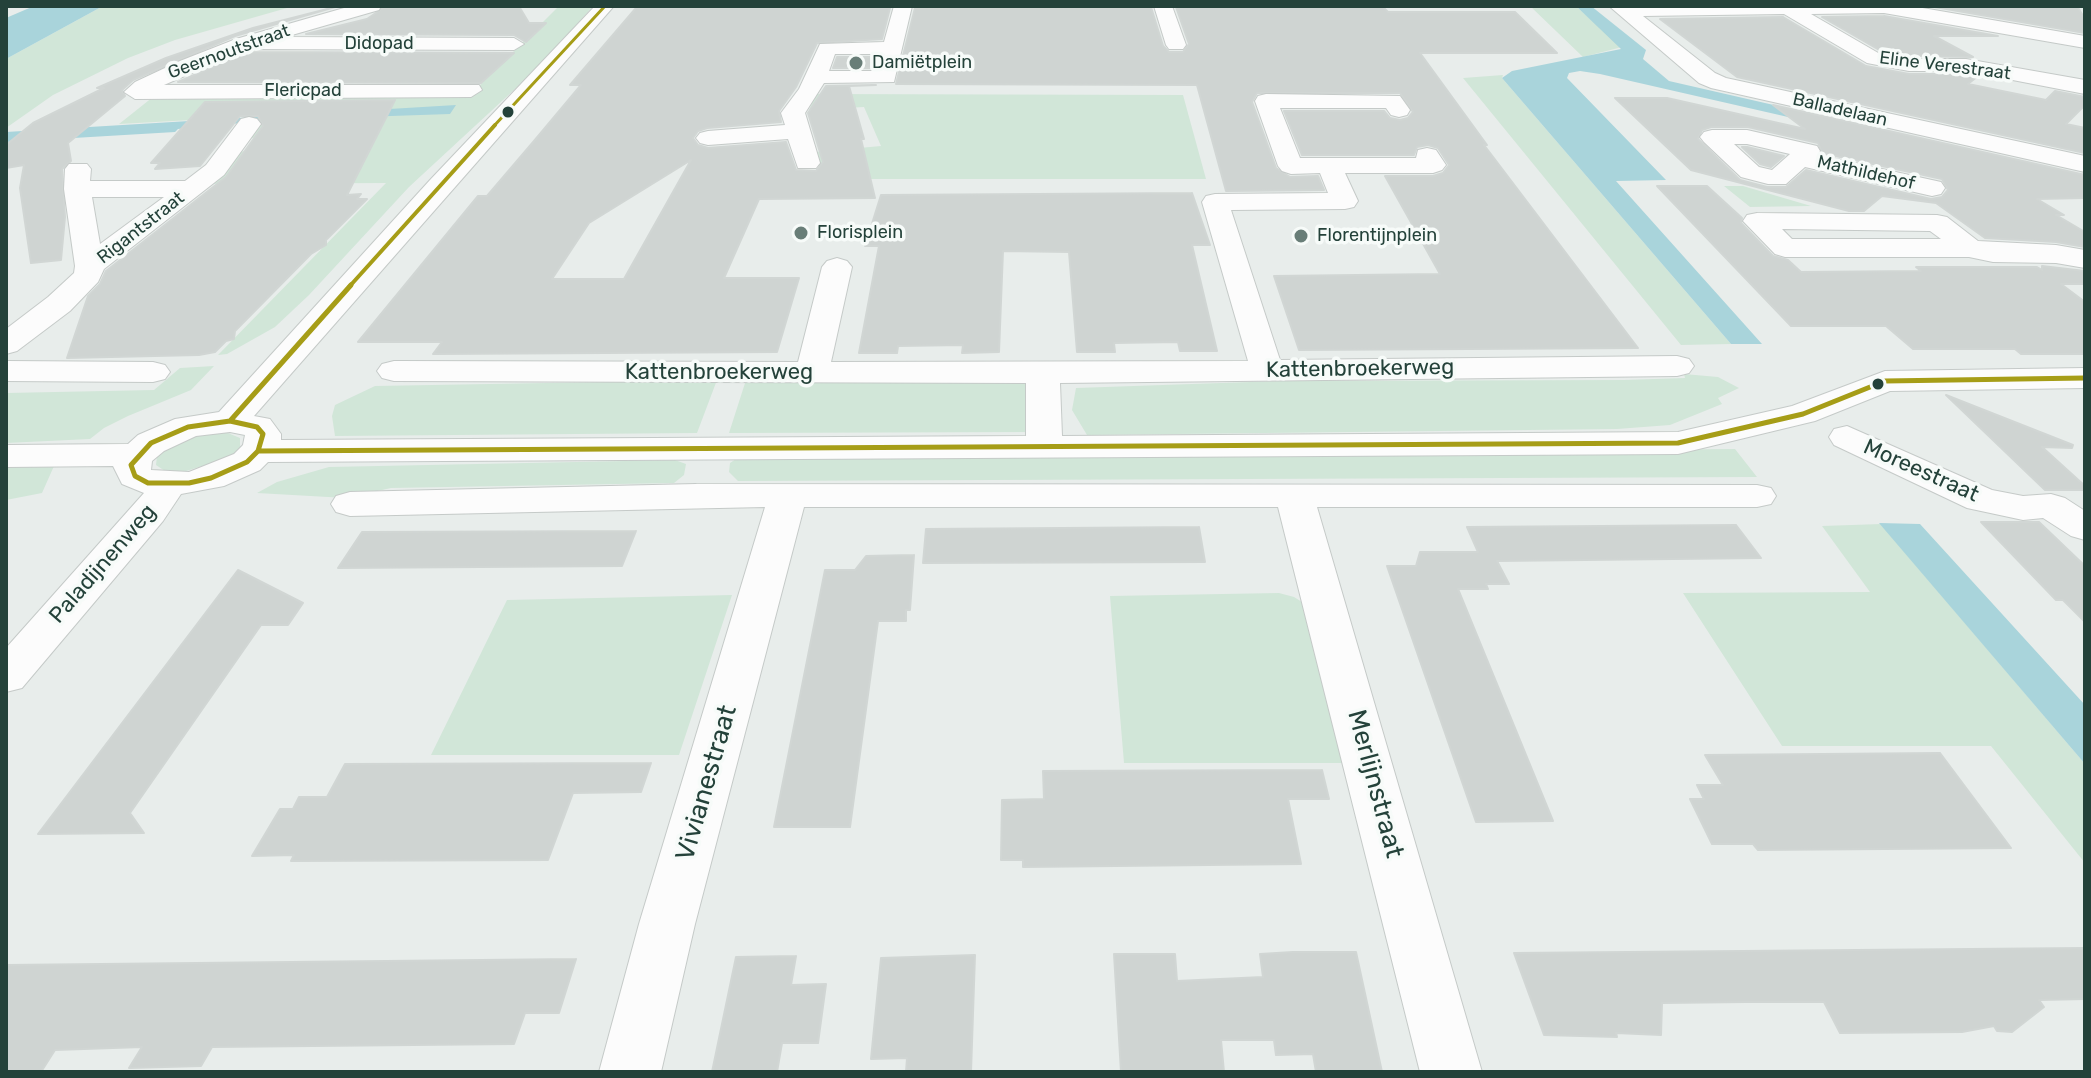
<!DOCTYPE html>
<meta charset="utf-8">
<style>
body{margin:0}
#map{position:relative;width:2091px;height:1078px;overflow:hidden;background:#e8edeb;font-family:Rubik,sans-serif}
canvas{display:block}
.frame{position:absolute;inset:0;border:8px solid #24423a;pointer-events:none}
</style>
<div id="map">
<canvas width="2091" height="1078"></canvas>
<div class="frame"></div>
</div>
<script>
const ctx = document.querySelector('canvas').getContext('2d');
ctx.lineJoin = 'round';
function fill(path, color) { ctx.fillStyle = color; ctx.fill(path, 'evenodd'); }
const shape = rows => new Path2D(rows.map(r => 'M' + r).join(''));
function trace(path, color, width, dash) { ctx.strokeStyle = color; ctx.lineWidth = width; ctx.lineCap = dash ? 'butt' : 'round'; ctx.setLineDash(dash || []); ctx.stroke(path); }
function write(font, color, halo, rows, align = 'center') {
  ctx.font = font + ' Rubik,sans-serif'; ctx.lineWidth = 7; ctx.setLineDash([]); ctx.textBaseline = 'middle'; ctx.strokeStyle = halo; ctx.fillStyle = color; for (const [text, x, y, turn = 0] of rows) {
    ctx.save(); ctx.translate(x, y); ctx.rotate((+turn || 0) * Math.PI / 180); ctx.textAlign = isNaN(turn) ? turn : align; if (halo) ctx.strokeText(text, 0, 0); ctx.fillText(text, 0, 0); ctx.restore();
  }
}
fill(shape([
 [103,6,294,6,175,40,128,58,53,95,6,128,6,59],
 [559,6,593,6,542,64,409,187,309,295,275,327,227,354,218,355,386,183,208,184,235,152,320,146,323,133,242,139,256,122,273,120,264,116,119,124,153,97,471,94],
 [1530,6,1581,7,1578,8,1622,47,1583,57],
 [1503,75,1502,78,1731,344,1681,345,1463,78],
 [816,94,1183,95,1206,179,822,179,815,152,881,146,864,107,809,110],
 [1724,186,1743,186,1811,206,1750,207],
 [214,366,191,390,128,416,104,428,90,439,6,443,6,393,154,390,180,368],
 [1684,374,1718,377,1739,388,1718,398,1722,404,1670,425,1617,429,1087,435,1072,410,1076,388,1279,381,1624,380,1685,378],
 [717,380,697,433,335,436,332,416,335,405,375,386],
 [746,380,1043,380,1038,432,729,433],
 [223,431,240,438,240,447,231,457,183,472,165,471,156,465,157,456,184,437],
 [1735,449,1757,477,738,481,729,472,730,463,739,457],
 [675,460,686,464,684,475,674,483,391,488,346,498,257,493,277,482,329,467],
 [54,466,42,493,6,500,6,467],
 [1881,524,2085,764,2085,863,1991,746,1782,746,1683,593,1870,592,1822,526],
 [1279,593,1294,597,1302,602,1345,763,1124,763,1110,596],
 [732,595,679,755,431,755,507,600]
]), '#d1e6d8');
fill(shape([
 [34,6,103,6,6,59,6,18],
 [1591,6,1646,50,1643,59,1669,81,1935,142,1928,149,1600,74,1580,71,1569,73,1567,78,1666,180,1616,181,1762,344,1731,344,1502,78,1512,71,1621,49,1577,7],
 [456,105,450,114,273,120,178,129,175,132,6,142,6,132],
 [1879,523,1920,524,2085,705,2085,764]
]), '#a9d4db');
const building = shape([
 [1929,6,2077,6,2085,19,2085,33,1929,6],
 [335,7,235,36,133,80,122,90,125,96,68,143,71,161,62,169,65,217,61,260,31,263,20,188,24,165,6,168,6,145,33,123,104,88,97,88,166,58,253,28,335,7],
 [1151,7,1163,46,1169,52,1183,52,1189,44,1176,7,1383,7,1388,12,1515,12,1557,53,1420,53,1487,145,1484,145,1638,348,1299,350,1274,276,1440,274,1385,176,1433,176,1443,173,1449,165,1438,148,1428,145,1417,147,1414,155,1302,155,1284,111,1384,111,1390,118,1400,120,1408,118,1413,112,1400,93,1257,93,1252,102,1276,168,1290,177,1318,176,1324,190,1226,191,1197,85,896,84,915,8,1151,7],
 [383,8,520,8,529,23,546,23,526,42,514,35,306,34,367,19,383,8],
 [636,8,890,8,882,39,817,43,796,87,779,111,781,122,707,128,698,131,693,138,698,145,708,148,786,142,796,170,816,171,823,162,808,113,826,86,876,85,849,86,864,139,861,139,875,198,759,199,724,278,799,278,777,352,433,354,442,342,358,342,478,196,487,196,534,141,581,85,570,85,636,8],
 [691,160,624,279,552,279,589,223,691,160],
 [1884,16,1998,36,1934,36,1973,57,1909,56,1881,51,1822,17,1884,16],
 [1783,17,1866,66,1909,74,1966,74,1978,76,1968,84,2046,100,2055,91,2085,97,2085,105,2066,124,2085,128,2085,153,1737,77,1660,19,1783,17],
 [247,52,514,53,481,83,178,82,247,52],
 [837,57,877,57,875,68,833,68,837,57],
 [1615,98,1667,98,1805,129,1773,105,2085,175,2085,198,2037,199,2064,215,2056,215,2085,232,2085,247,2056,242,1985,238,1936,203,1882,196,1864,211,1849,211,1691,170,1615,98],
 [1711,127,1748,127,1818,143,1822,153,1942,179,1948,190,1942,197,1931,199,1806,170,1786,187,1767,187,1740,180,1698,139,1702,130,1711,127],
 [395,100,347,195,361,194,357,199,367,199,326,240,326,245,311,254,235,331,234,339,226,341,215,352,199,355,67,358,88,296,100,284,106,271,226,177,263,126,258,116,240,116,200,166,155,169,160,163,151,163,205,102,395,100],
 [1742,147,1747,147,1784,156,1771,167,1760,164,1742,147],
 [1657,186,1707,186,1742,218,1741,223,1773,256,1788,260,1801,272,1921,271,1916,267,2037,267,2042,270,2042,266,2085,271,2085,284,2061,284,2085,302,2085,354,2021,354,2015,349,1913,349,1886,326,1791,326,1657,186],
 [1192,193,1210,245,1192,245,1217,351,1180,351,1178,342,1114,343,1115,352,1077,352,1069,252,1003,251,999,352,962,353,963,345,898,346,897,353,859,353,879,246,865,246,881,195,1192,193],
 [1946,395,2073,445,2072,448,2042,447,2085,486,2085,490,2045,490,1946,395],
 [1981,522,2039,522,2085,566,2085,622,2063,600,2056,600,1981,522],
 [1736,525,1761,558,1497,561,1509,584,1486,584,1488,589,1458,589,1553,821,1476,822,1387,566,1416,566,1420,552,1478,552,1467,527,1736,525],
 [1199,527,1205,562,923,563,926,529,1199,527],
 [636,531,622,566,338,568,362,532,636,531],
 [914,555,910,610,906,610,906,621,878,621,850,827,774,827,825,570,855,570,866,556,914,555],
 [238,570,303,603,288,625,261,625,130,813,144,833,38,834,238,570],
 [1940,753,2011,848,1758,850,1753,844,1712,844,1690,799,1704,799,1697,785,1723,785,1705,755,1940,753],
 [651,763,641,792,573,793,548,860,291,861,294,855,252,856,280,809,293,809,299,797,327,797,345,764,651,763],
 [1322,770,1329,799,1288,799,1301,864,1023,867,1023,860,1001,860,1002,800,1044,799,1043,771,1322,770],
 [2085,948,2085,999,2039,1000,2044,1007,2012,1032,1997,1031,1994,1026,1962,1032,1840,1033,1824,1002,1746,1002,1662,1003,1661,1035,1616,1033,1617,1037,1544,1035,1514,953,2085,948],
 [1293,952,1356,952,1382,1072,1316,1072,1313,1054,1276,1055,1274,1040,1221,1040,1224,1072,1121,1072,1114,954,1175,954,1177,981,1263,977,1260,954,1293,952],
 [975,955,971,1072,906,1072,907,1058,871,1059,881,958,975,955],
 [796,956,791,985,826,984,818,1043,782,1043,777,1072,712,1072,736,957,796,956],
 [576,959,559,1013,525,1013,514,1044,212,1047,201,1066,129,1068,142,1047,55,1050,41,1072,6,1072,6,965,576,959]
]);
fill(building, '#cfd4d2');
trace(building, '#d1d6d4', 2);
const minor = shape([
 [351,6,381,6,379,10,285,37,514,38,524,44,514,50,246,49,164,85,479,85,482,90,471,97,135,99,124,92,135,82,180,61,236,39,351,6],
 [595,6,614,6,254,416,270,419,281,434,281,440,1026,436,1026,383,394,381,382,378,377,371,382,364,394,361,798,362,822,267,827,261,837,258,847,261,852,267,831,362,1248,361,1202,202,1206,196,1215,194,1328,193,1320,173,1291,174,1282,171,1278,166,1255,101,1258,96,1266,94,1400,96,1410,110,1407,115,1399,117,1391,115,1386,108,1280,108,1300,158,1416,158,1418,150,1427,148,1436,150,1446,165,1442,170,1433,173,1345,173,1358,201,1354,207,1345,209,1231,210,1280,360,1677,356,1689,359,1694,366,1689,373,1677,376,1060,383,1062,436,1678,432,1792,406,1885,371,2085,368,2085,388,1890,391,1815,421,1678,454,268,462,260,470,224,486,181,494,163,521,22,688,6,692,6,648,144,493,122,484,113,466,6,467,6,445,128,444,138,435,175,419,219,412,430,180,595,6],
 [230,432,245,435,243,445,234,454,189,472,151,470,152,461,164,451,196,436,230,432],
 [894,6,912,6,894,82,824,83,805,113,820,163,816,168,798,168,788,139,708,145,700,143,696,138,700,133,708,131,785,125,781,113,799,89,820,44,884,42,894,6],
 [835,54,881,54,877,71,829,71,835,54],
 [1154,6,1172,6,1186,45,1183,49,1169,49,1166,45,1154,6],
 [1609,6,1911,6,2085,36,2085,48,1884,13,1811,14,1880,54,1909,59,1966,59,2085,80,2085,94,1966,71,1909,71,1867,63,1784,14,1643,16,1715,73,1726,78,2085,156,2085,172,1711,88,1699,83,1609,6],
 [249,117,257,119,261,124,224,175,104,269,98,282,70,311,17,351,6,354,6,329,48,297,74,273,75,266,64,189,65,169,69,164,87,164,91,169,90,181,185,181,206,165,241,119,249,117],
 [92,197,164,197,100,244,92,197],
 [1712,130,1747,130,1817,146,1820,151,1818,155,1941,182,1945,188,1941,194,1932,196,1805,167,1786,184,1768,184,1741,177,1704,142,1700,137,1704,132,1712,130],
 [1734,144,1747,144,1790,154,1772,170,1759,167,1734,144],
 [1757,213,1937,215,1947,217,1978,241,2056,245,2085,250,2085,268,2056,263,1993,262,1969,257,1785,257,1775,254,1743,221,1747,215,1757,213],
 [1782,229,1930,231,1941,239,1792,239,1782,229],
 [6,361,153,362,165,365,170,372,165,379,153,382,6,381,6,361],
 [1847,426,1992,490,2023,496,2051,494,2065,498,2085,511,2085,540,2071,536,2043,518,2023,520,1967,508,1834,445,1829,437,1834,429,1847,426],
 [696,484,1757,485,1771,488,1776,496,1771,504,1757,507,1317,507,1482,1072,1420,1072,1278,507,804,507,695,924,661,1072,599,1072,639,924,765,507,350,516,336,512,331,504,336,496,350,492,696,484]
]);
trace(minor, '#c5cac8', 2);
fill(minor, '#fcfcfc');
trace(shape([
 [493,127,605,6]
]), '#a69d17', 3);
trace(shape([
 [349,287,495,125]
]), '#a69d17', 4);
trace(shape([
 [230,421,351,285],
 [230,421,257,427,263,434,258,451,247,462,211,478,189,483,148,483,135,476,131,465,151,443,188,427,230,421],
 [258,451,1678,443,1803,414,1885,381,2085,378]
]), '#a69d17', 5);
for (const [x, y, r, color] of [
 [856,63,8,"#697e78"],
 [508,112,7,"#24423a"],
 [801,233,8,"#697e78"],
 [1301,236,8,"#697e78"],
 [1878,384,7,"#24423a"]
]) { const dot = new Path2D(); dot.arc(x, y, r, 0, 2 * Math.PI); ctx.fillStyle = color; ctx.fill(dot); trace(dot, '#f7fbf9', 3); }
write('18px', '#24423a', '#f7fbf9', [
 ["Didopad",379,44],
 ["Geernoutstraat",229,52,-20],
 ["Eline Verestraat",1945,66,7],
 ["Flericpad",303,91],
 ["Balladelaan",1840,110,13],
 ["Mathildehof",1866,173,13],
 ["Rigantstraat",141,228,-38]
]);
write('18px', '#24423a', '#f7fbf9', [
 ["Damiëtplein",872,63],
 ["Florisplein",817,233],
 ["Florentijnplein",1317,236]
], 'left');
write('22px', '#24423a', '#f7fbf9', [
 ["Kattenbroekerweg",1360,369,-1],
 ["Kattenbroekerweg",719,373],
 ["Moreestraat",1921,471,24],
 ["Paladijnenweg",103,564,-49]
]);
write('26px', '#24423a', '#f7fbf9', [
 ["Vivianestraat",707,783,-74],
 ["Merlijnstraat",1375,784,75]
]);
</script>
